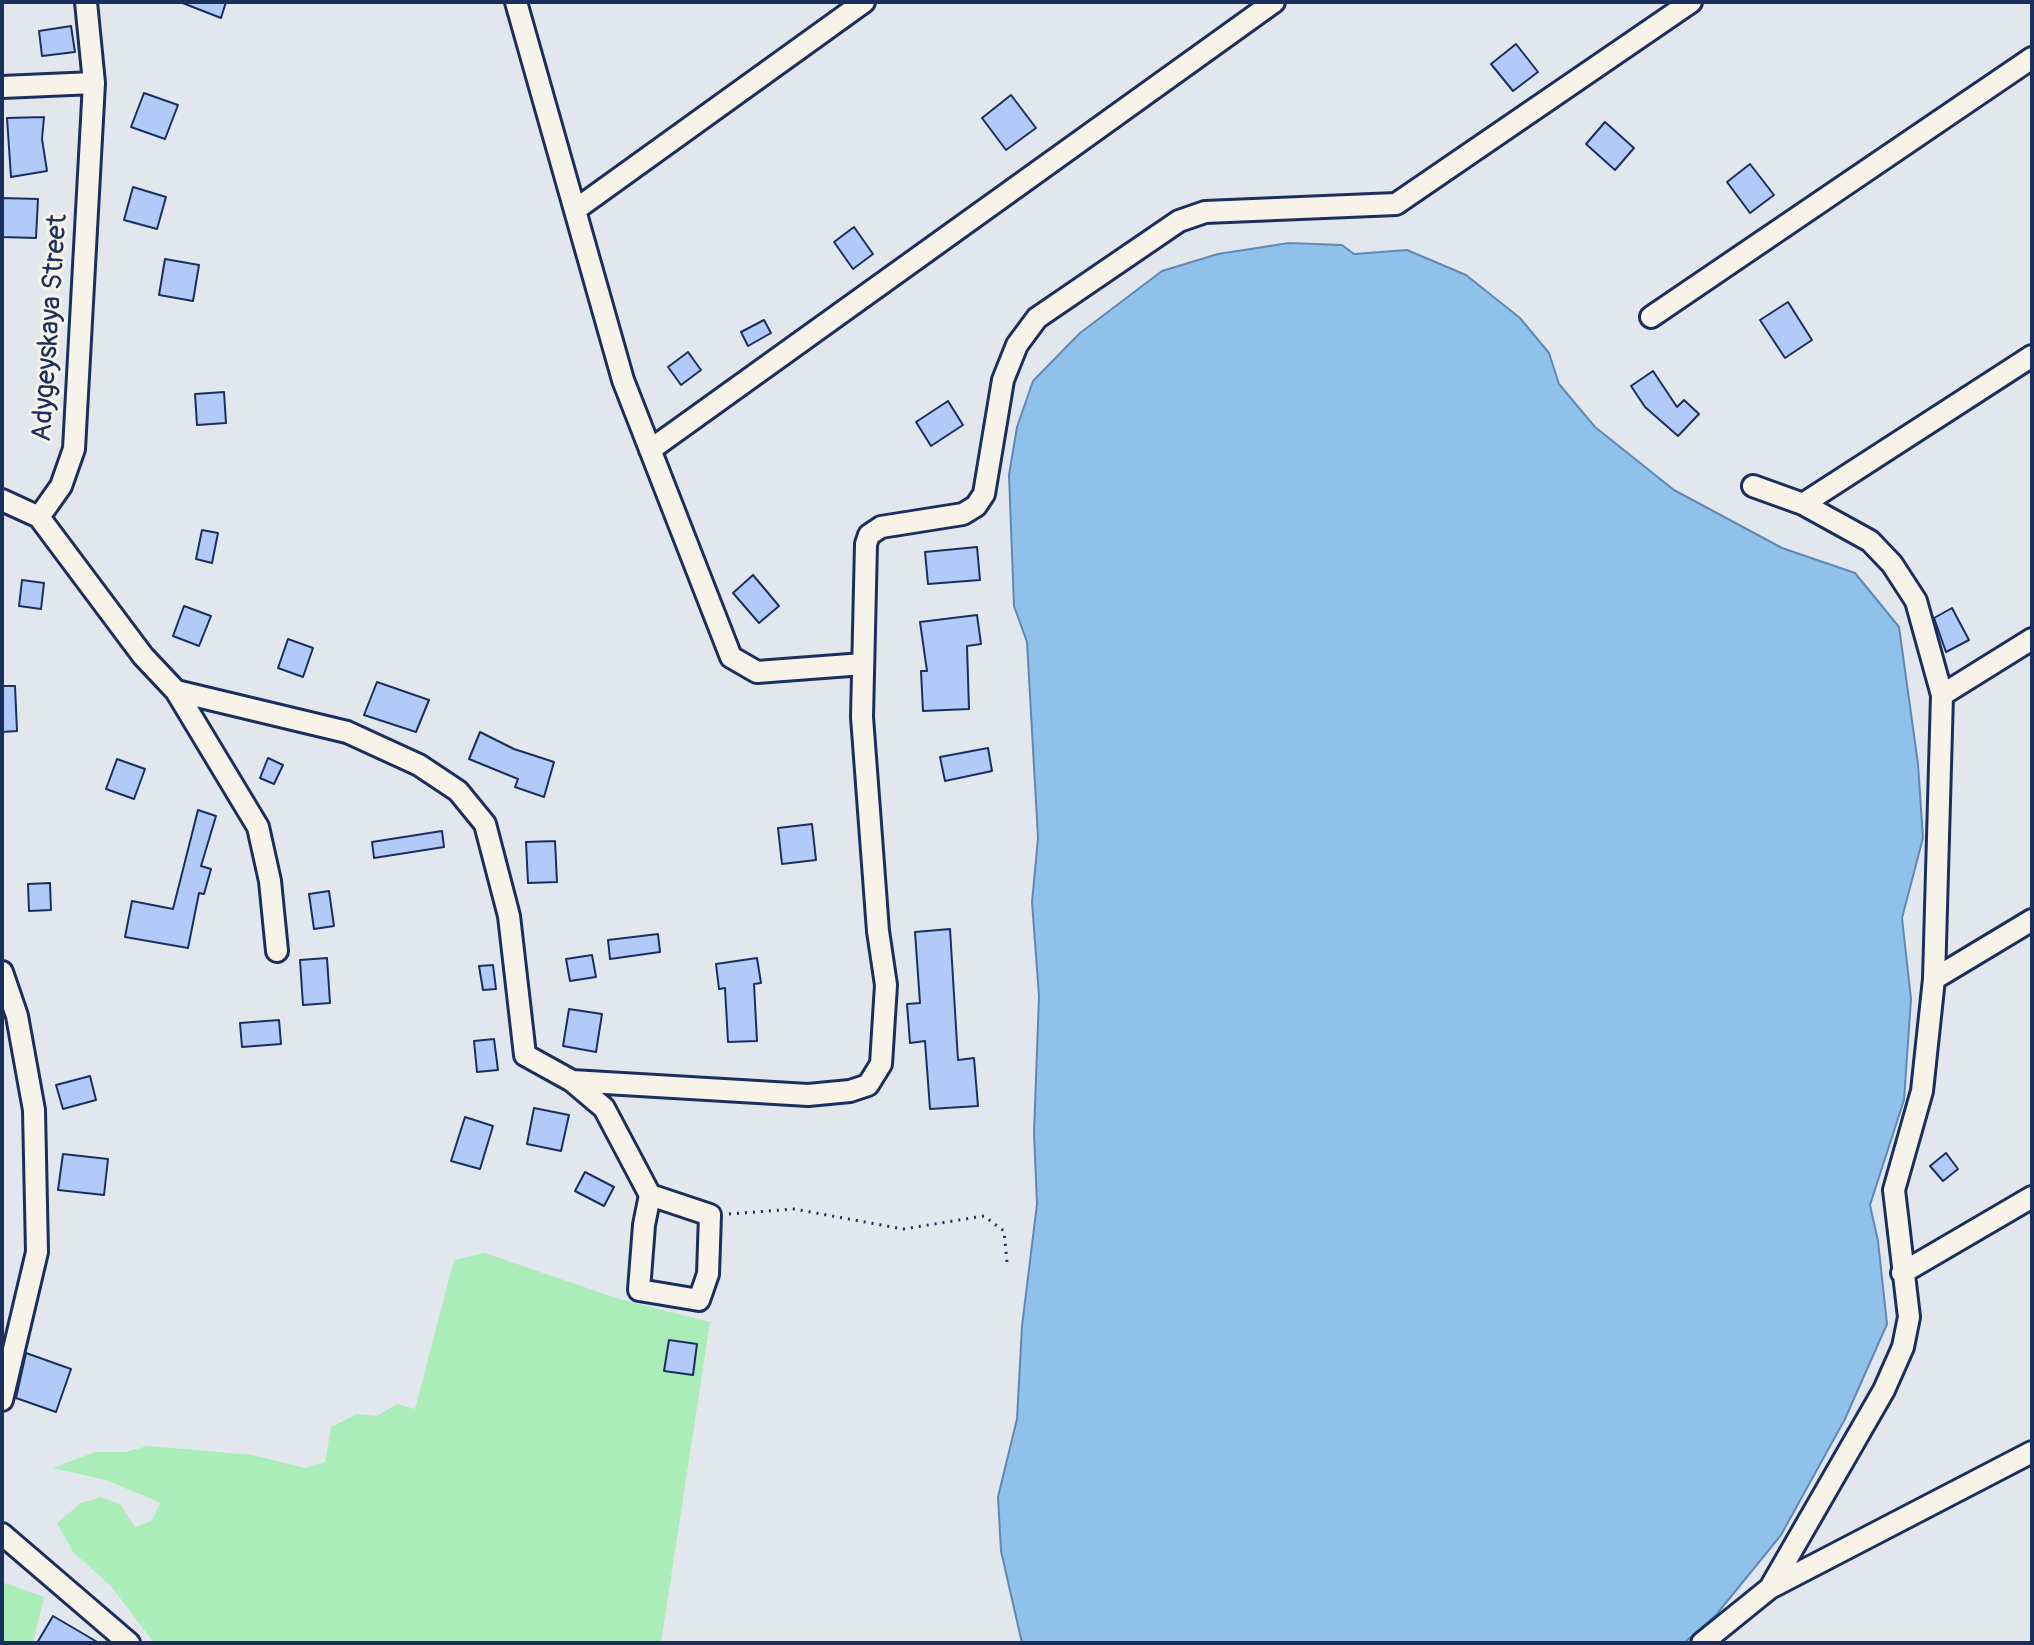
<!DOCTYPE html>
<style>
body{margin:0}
#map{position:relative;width:2034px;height:1645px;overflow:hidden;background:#e2e7ed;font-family:Pangolin,sans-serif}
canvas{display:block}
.frame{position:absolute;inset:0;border:4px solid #1b2f5e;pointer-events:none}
</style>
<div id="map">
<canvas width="2034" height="1645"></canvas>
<div class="frame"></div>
</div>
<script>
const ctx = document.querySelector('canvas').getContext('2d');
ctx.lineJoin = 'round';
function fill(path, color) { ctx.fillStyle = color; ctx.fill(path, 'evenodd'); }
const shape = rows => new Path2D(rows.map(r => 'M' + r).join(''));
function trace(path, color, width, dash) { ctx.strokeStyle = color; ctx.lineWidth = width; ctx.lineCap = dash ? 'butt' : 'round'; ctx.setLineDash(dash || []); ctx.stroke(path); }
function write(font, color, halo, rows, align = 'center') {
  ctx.font = font + ' Pangolin,sans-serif'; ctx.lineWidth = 6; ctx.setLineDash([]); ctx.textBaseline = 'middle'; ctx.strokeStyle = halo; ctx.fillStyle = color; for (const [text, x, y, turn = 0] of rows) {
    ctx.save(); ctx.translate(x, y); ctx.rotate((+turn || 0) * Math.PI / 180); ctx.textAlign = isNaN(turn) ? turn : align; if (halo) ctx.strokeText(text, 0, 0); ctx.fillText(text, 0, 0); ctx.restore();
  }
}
fill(shape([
 [485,1253,619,1299,710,1322,661,1643,154,1643,111,1586,73,1552,57,1523,81,1503,101,1497,120,1504,135,1527,151,1521,161,1503,106,1480,53,1468,95,1452,125,1452,148,1446,252,1455,305,1468,325,1462,331,1427,357,1414,377,1416,397,1404,415,1409,454,1260],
 [2,1582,44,1597,33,1643,2,1643]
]), '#aaedb8');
const water = shape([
 [1289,243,1342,245,1354,254,1407,250,1466,275,1520,318,1549,353,1559,384,1595,427,1674,490,1782,548,1855,573,1899,627,1918,764,1923,838,1902,918,1911,999,1904,1100,1870,1205,1878,1241,1887,1324,1845,1419,1781,1535,1716,1615,1684,1643,1022,1643,1001,1551,998,1497,1017,1419,1022,1326,1037,1204,1034,1133,1039,996,1032,902,1038,838,1027,642,1014,606,1009,475,1017,427,1033,381,1080,333,1162,271,1218,254,1289,243]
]);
fill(water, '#8fc1eb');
trace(water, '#6187b3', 2);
const building = shape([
 [180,2,226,2,221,18,180,2],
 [71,26,75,52,42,56,39,31,71,26],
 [1516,44,1538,72,1513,91,1491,64,1516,44],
 [144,93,178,105,165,139,131,127,144,93],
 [1011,95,1036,128,1006,150,982,118,1011,95],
 [44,117,42,139,47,171,11,177,7,118,44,117],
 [1605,122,1634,148,1615,170,1586,144,1605,122],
 [1750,164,1774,195,1750,213,1727,182,1750,164],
 [133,187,166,197,157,229,124,220,133,187],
 [2,198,38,199,36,238,2,237,2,198],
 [854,227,873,254,853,269,834,242,854,227],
 [165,259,199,265,193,301,159,295,165,259],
 [1788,302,1812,340,1785,358,1760,320,1788,302],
 [764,320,771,333,748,346,741,332,764,320],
 [688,352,701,370,681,385,668,367,688,352],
 [1653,371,1677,407,1684,400,1699,414,1678,436,1645,407,1631,386,1653,371],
 [224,392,226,423,197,425,195,394,224,392],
 [948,401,963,425,931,446,916,422,948,401],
 [202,530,218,533,212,563,196,559,202,530],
 [977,547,980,580,928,584,925,552,977,547],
 [753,575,779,606,759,623,733,593,753,575],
 [22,580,44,583,41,609,19,606,22,580],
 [184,606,211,616,199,646,173,636,184,606],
 [1952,608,1969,640,1946,652,1934,618,1952,608],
 [977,615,981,644,967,646,969,709,923,711,921,671,927,671,920,622,977,615],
 [288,639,313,648,303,677,278,668,288,639],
 [377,682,429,700,416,732,364,715,377,682],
 [2,686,15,686,17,731,2,732,2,686],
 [480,732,514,749,554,762,544,797,515,787,518,779,469,759,480,732],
 [988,748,992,771,945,781,940,757,988,748],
 [268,758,283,765,274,784,260,778,268,758],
 [117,759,145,769,134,799,106,789,117,759],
 [198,810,216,816,201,866,211,869,204,894,199,893,188,948,125,937,132,901,173,909,198,810],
 [812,824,816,860,782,864,778,828,812,824],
 [442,831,444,847,374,858,372,842,442,831],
 [555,841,557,882,528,883,526,842,555,841],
 [50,883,51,910,29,911,28,884,50,883],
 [329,891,334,926,314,929,309,894,329,891],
 [950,929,958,1060,974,1058,978,1106,930,1109,925,1041,910,1043,907,1004,920,1003,915,932,950,929],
 [658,934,660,952,610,959,608,940,658,934],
 [592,955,596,977,570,981,566,959,592,955],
 [327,958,330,1003,303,1005,300,960,327,958],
 [757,958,761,983,754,984,757,1041,728,1042,725,988,719,989,716,964,757,958],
 [493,965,496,989,483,990,479,966,493,965],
 [569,1009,602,1014,596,1052,563,1046,569,1009],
 [279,1020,281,1044,242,1047,240,1023,279,1020],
 [494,1039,498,1070,477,1072,474,1041,494,1039],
 [90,1076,96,1100,63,1109,56,1085,90,1076],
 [534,1108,569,1115,561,1151,527,1144,534,1108],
 [465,1117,493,1126,480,1169,451,1161,465,1117],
 [1946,1153,1958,1169,1943,1181,1930,1166,1946,1153],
 [63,1154,108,1159,104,1195,58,1190,63,1154],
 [585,1172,614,1187,604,1206,575,1191,585,1172],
 [669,1340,697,1344,693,1375,664,1371,669,1340],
 [26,1353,71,1369,56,1412,16,1398,26,1353],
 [53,1616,99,1643,37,1643,53,1616]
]);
fill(building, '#b1caf8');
trace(building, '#1b2f5e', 2);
const minor = shape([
 [516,2,623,380,731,657,757,672,863,664],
 [2,87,94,83],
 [575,210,864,2],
 [1651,317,2032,58],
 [650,450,1274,2],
 [1753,486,1803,504,2032,356],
 [2,500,39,517,143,656,176,691,347,732,419,765,458,791,485,824,509,916,525,1055,572,1081,604,1108,650,1195,644,1225,639,1290,699,1300,708,1274,710,1215,650,1195],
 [39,517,61,486,74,449,94,83,86,2],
 [176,691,258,827,270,881,277,951],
 [1942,695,2032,639],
 [2,972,17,1016,34,1110,37,1252,2,1400],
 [1934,979,2032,920],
 [572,1081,808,1095,850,1091,868,1085,881,1064,886,985,878,931,862,717,866,544,869,535,881,527,963,514,976,506,984,494,1003,380,1017,345,1037,318,1179,221,1205,212,1396,204,1691,2],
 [1902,1273,2032,1197],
 [2,1534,129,1643],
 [1770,1588,2032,1452],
 [1702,1643,1770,1588,1884,1390,1903,1347,1909,1317,1894,1190,1922,1091,1934,979,1942,695,1916,601,1892,564,1870,541,1803,504]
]);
trace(minor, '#1b2f5e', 26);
trace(shape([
 [729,1214,794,1209,903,1229,984,1216,1004,1231,1007,1262]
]), '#1b2f5e', 3, [2, 6]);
trace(minor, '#f7f3e8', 20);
write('28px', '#1b2f5e', '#f7f3e8', [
 ["Adygeyskaya Street",51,328,-86]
]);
</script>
